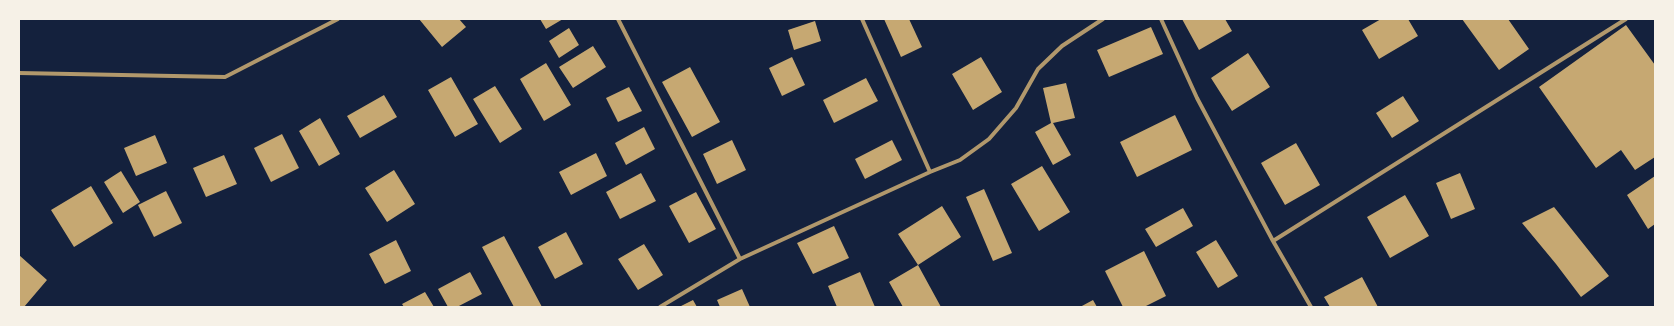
<!DOCTYPE html>
<style>
body{margin:0}
#map{position:relative;width:1674px;height:326px;overflow:hidden;background:#14213d;font-family:Mulish,sans-serif}
canvas{display:block}
.frame{position:absolute;inset:0;border:20px solid #f6f1e7;pointer-events:none}
</style>
<div id="map">
<canvas width="1674" height="326"></canvas>
<div class="frame"></div>
</div>
<script>
const ctx = document.querySelector('canvas').getContext('2d');
ctx.lineJoin = 'round';
function fill(path, color) { ctx.fillStyle = color; ctx.fill(path, 'evenodd'); }
const shape = rows => new Path2D(rows.map(r => 'M' + r).join(''));
function trace(path, color, width, dash) { ctx.strokeStyle = color; ctx.lineWidth = width; ctx.lineCap = dash ? 'butt' : 'round'; ctx.setLineDash(dash || []); ctx.stroke(path); }
fill(shape([
 [419,19,459,19,466,27,442,47],
 [540,19,563,19,546,29],
 [884,19,909,19,922,47,901,57],
 [1182,19,1225,19,1232,31,1199,50],
 [1381,19,1408,19,1418,36,1379,59,1362,30],
 [1462,19,1508,19,1529,49,1499,70],
 [815,21,821,41,794,50,788,30],
 [1626,25,1655,65,1655,157,1635,170,1621,150,1596,168,1539,87],
 [1151,27,1163,54,1109,77,1097,50],
 [569,28,579,45,559,58,549,41],
 [593,46,606,67,573,88,559,67],
 [1248,53,1270,87,1232,111,1211,78],
 [792,57,805,85,782,96,769,68],
 [981,57,1002,92,973,110,952,74],
 [546,63,571,105,544,121,520,79],
 [690,67,720,122,692,137,662,82],
 [451,77,478,124,455,137,428,90],
 [866,78,878,101,834,123,823,100],
 [1066,83,1075,118,1053,123,1071,155,1053,165,1035,132,1051,123,1043,88],
 [495,86,522,129,500,143,473,99],
 [629,87,642,111,618,122,606,98],
 [384,95,397,117,360,138,347,116],
 [1403,96,1419,121,1392,138,1376,113],
 [1175,115,1192,150,1137,177,1120,142],
 [320,118,340,154,319,166,299,131],
 [644,127,655,149,626,165,615,143],
 [282,134,299,168,271,182,254,148],
 [155,135,167,163,136,176,124,148],
 [732,140,746,170,717,184,703,154],
 [892,140,902,160,865,179,855,159],
 [1296,143,1320,185,1285,205,1261,163],
 [596,153,607,176,571,195,559,172],
 [224,155,237,184,206,197,193,168],
 [1042,166,1070,212,1039,231,1011,184],
 [394,170,415,204,387,222,365,188],
 [121,171,140,202,123,213,104,182],
 [641,173,656,201,620,219,606,192],
 [1460,173,1475,209,1451,219,1436,183],
 [1655,176,1655,224,1648,229,1627,195],
 [91,186,113,223,74,247,51,210],
 [984,189,1012,253,993,261,966,197],
 [166,191,182,223,154,237,138,205],
 [696,192,716,229,689,243,669,206],
 [1405,195,1429,236,1390,258,1367,217],
 [942,206,961,237,918,265,941,307,903,307,889,282,918,265,898,234],
 [1554,207,1609,276,1581,297,1556,264,1522,223],
 [1183,208,1193,226,1156,247,1145,229],
 [834,226,849,258,813,274,797,243],
 [566,232,583,264,555,279,538,247],
 [504,236,542,307,514,307,482,247],
 [396,240,411,271,385,284,369,254],
 [1216,240,1238,276,1218,288,1196,252],
 [644,244,663,275,638,290,618,259],
 [1144,251,1166,296,1144,307,1123,307,1105,271],
 [19,255,47,280,24,307,19,307],
 [470,272,482,294,457,307,448,307,438,289],
 [860,272,875,307,837,307,828,286],
 [1362,277,1378,307,1330,307,1324,297],
 [742,289,750,307,720,307,717,300],
 [425,292,434,307,404,307,402,304],
 [693,300,697,307,679,307],
 [1093,300,1097,307,1080,307]
]), '#c6a872');
trace(shape([
 [618,19,740,259],
 [862,19,930,172],
 [1161,19,1197,98,1273,241,1311,307],
 [19,73,225,77,338,19],
 [1273,241,1626,19],
 [660,307,740,259,930,172,960,160,989,139,1016,108,1038,69,1062,46,1103,19]
]), '#b1986c', 4);
</script>
